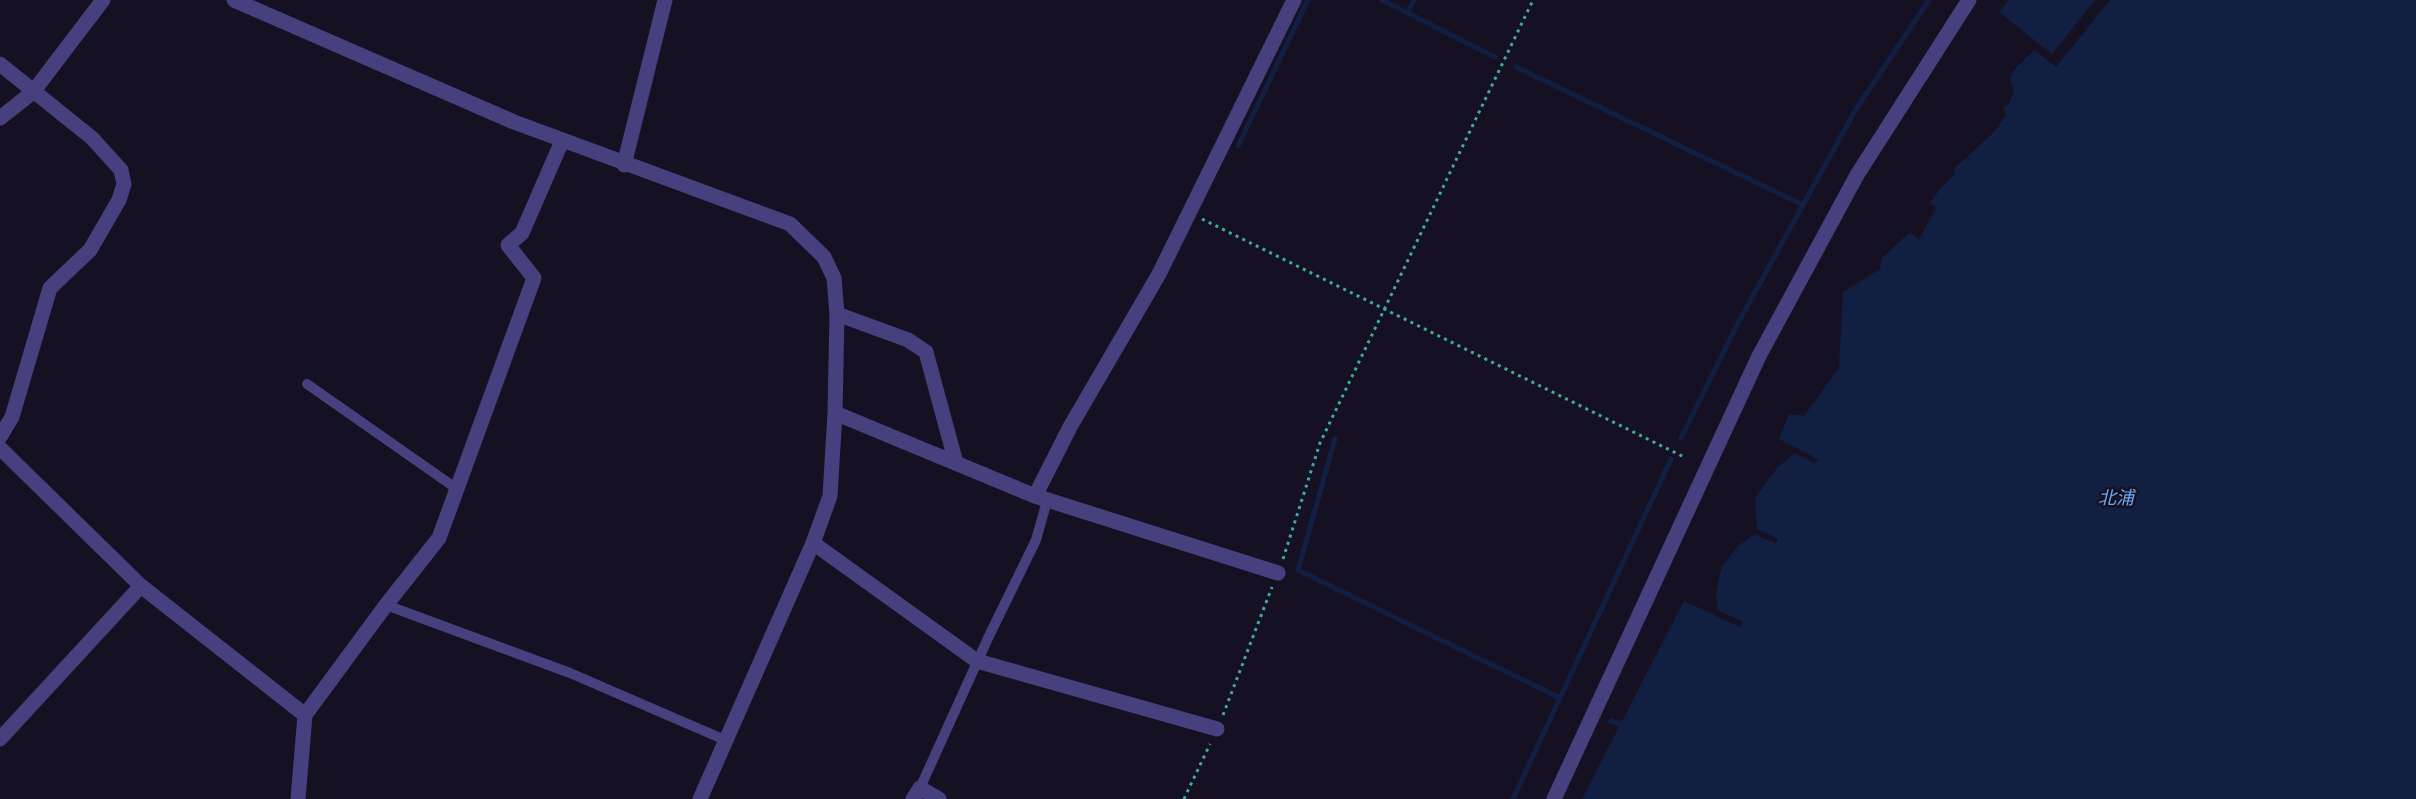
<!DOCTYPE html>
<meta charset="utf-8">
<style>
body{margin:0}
canvas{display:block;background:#151123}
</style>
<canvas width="2416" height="799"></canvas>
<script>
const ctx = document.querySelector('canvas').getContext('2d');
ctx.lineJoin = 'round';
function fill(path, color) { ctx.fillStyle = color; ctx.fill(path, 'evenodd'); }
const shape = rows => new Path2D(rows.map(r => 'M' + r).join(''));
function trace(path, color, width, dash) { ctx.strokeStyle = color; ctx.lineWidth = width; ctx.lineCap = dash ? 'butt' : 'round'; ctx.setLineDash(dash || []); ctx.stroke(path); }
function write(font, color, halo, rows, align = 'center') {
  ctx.font = font + ' "Asap Condensed","Noto Sans JP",sans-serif'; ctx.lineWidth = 5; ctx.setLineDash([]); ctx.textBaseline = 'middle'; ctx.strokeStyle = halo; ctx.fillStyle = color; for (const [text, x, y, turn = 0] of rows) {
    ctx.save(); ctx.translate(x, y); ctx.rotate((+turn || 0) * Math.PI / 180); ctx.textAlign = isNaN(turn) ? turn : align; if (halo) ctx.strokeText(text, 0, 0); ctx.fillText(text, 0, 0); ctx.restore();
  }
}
fill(shape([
 [2009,0,2095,0,2052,54,1999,12],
 [2110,0,2416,0,2416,799,1582,799,1684,601,1740,627,1743,622,1718,610,1716,594,1722,566,1738,546,1755,534,1776,544,1778,539,1757,529,1755,498,1777,468,1794,453,1815,463,1818,459,1779,439,1789,414,1804,416,1839,368,1843,292,1880,269,1882,258,1910,232,1919,240,1936,208,1930,203,1940,189,1954,175,1955,168,1993,133,2006,115,2003,108,2009,103,2014,92,2010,80,2012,72,2034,50,2056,67]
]), '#111f42');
trace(shape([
 [1382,0,1495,57],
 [1408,12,1414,0],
 [1516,67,1803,205],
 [1238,146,1308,0],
 [1681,438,1738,323,1856,109,1929,0],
 [1335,439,1298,570,1560,698],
 [1611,721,1627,726],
 [1513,799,1671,459]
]), '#111f42', 5);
trace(shape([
 [1202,219,1684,457],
 [1283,559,1320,443,1533,0],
 [1223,715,1272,587],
 [1184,799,1210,744]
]), '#3baaab', 3, [3, 4.5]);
trace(shape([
 [307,384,457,489],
 [386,605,570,673,725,740],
 [920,788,989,636,1036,540,1047,501]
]), '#47407e', 10);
trace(shape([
 [234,0,514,122,790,224,824,257,834,278,837,314,835,413,830,496,813,543,700,799],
 [0,64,92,138,121,170,124,184,119,200,90,250,50,288,12,417,0,437],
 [0,118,33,92,103,0],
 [624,165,665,0],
 [837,314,908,340,926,352,956,463],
 [835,413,1035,496,1278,573],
 [0,448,141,586,305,715],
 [1035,496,1070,427,1159,274,1294,0],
 [813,543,977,661,1217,729],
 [0,739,141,586],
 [298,799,305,715,386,605,439,538,534,278,508,245,522,233,562,141],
 [913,799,920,788,939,799],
 [1554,799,1759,356,1857,175,1969,0]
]), '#47407e', 15);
write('italic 18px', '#6eabf1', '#151123', [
 ["北浦",2116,498]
]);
</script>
